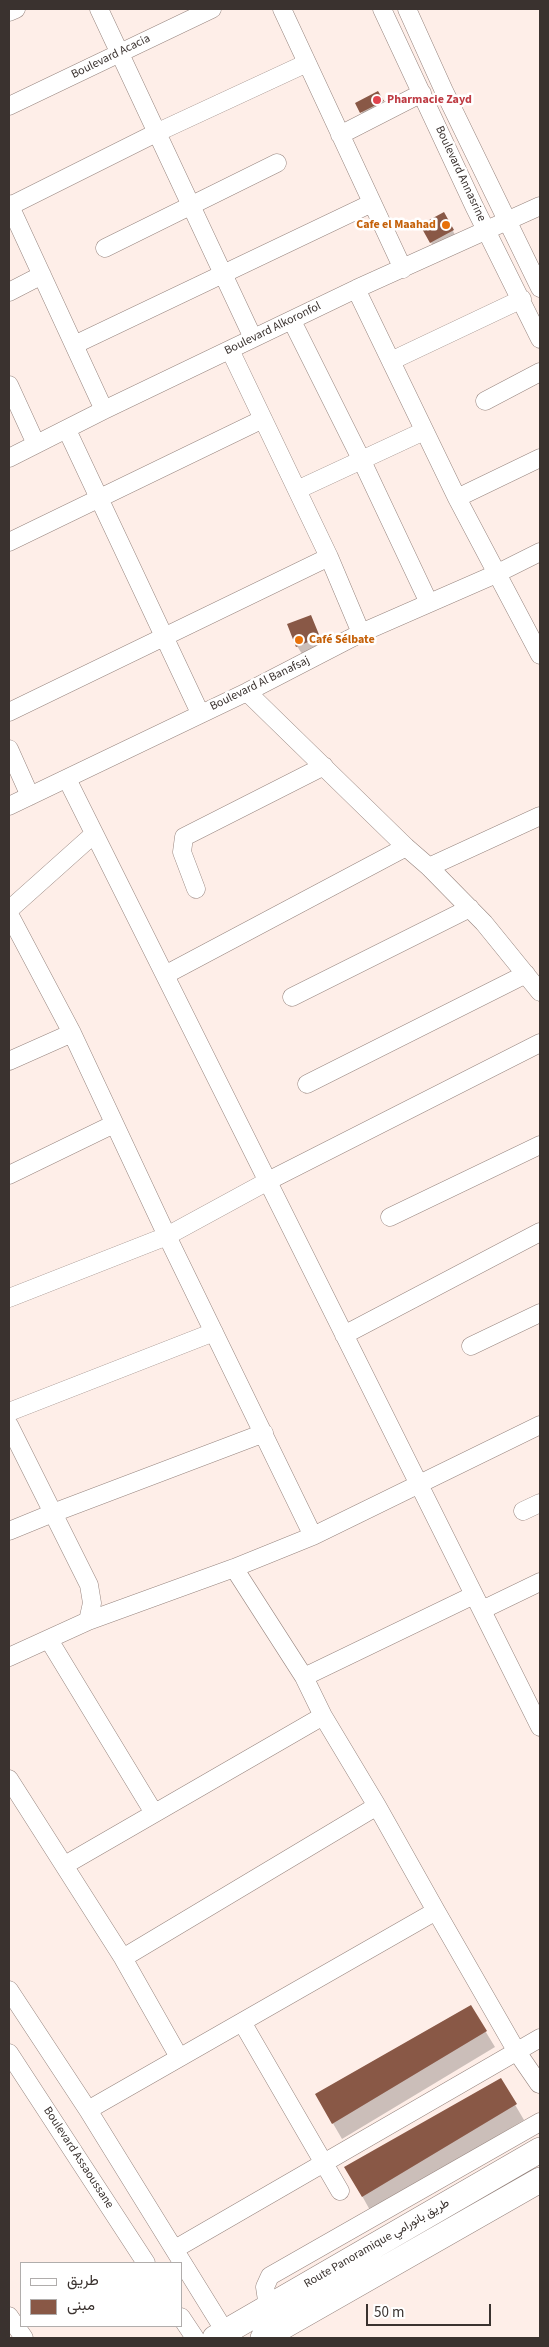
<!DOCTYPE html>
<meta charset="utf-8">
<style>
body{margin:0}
#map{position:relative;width:549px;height:2347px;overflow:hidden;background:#feeee8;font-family:"Source Sans 3",Vazirmatn,sans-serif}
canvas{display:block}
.frame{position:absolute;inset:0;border:10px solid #3a322f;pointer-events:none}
.legend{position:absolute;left:20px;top:2262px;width:162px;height:65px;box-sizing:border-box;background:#fff;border:1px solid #b0adac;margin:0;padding:6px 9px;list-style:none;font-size:15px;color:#3a322f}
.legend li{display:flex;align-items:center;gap:10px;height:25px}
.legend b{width:25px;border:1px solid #b0adac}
.scale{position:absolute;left:366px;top:2304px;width:125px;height:22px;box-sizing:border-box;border:2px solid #3a322f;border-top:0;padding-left:6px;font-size:15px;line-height:18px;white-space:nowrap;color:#3a322f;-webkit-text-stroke:4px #fff;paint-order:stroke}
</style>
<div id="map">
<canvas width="549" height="2347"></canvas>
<div class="frame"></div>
<ul class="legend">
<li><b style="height:6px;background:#fff"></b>طريق</li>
<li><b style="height:14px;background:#895846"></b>مبنى</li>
</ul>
<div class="scale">50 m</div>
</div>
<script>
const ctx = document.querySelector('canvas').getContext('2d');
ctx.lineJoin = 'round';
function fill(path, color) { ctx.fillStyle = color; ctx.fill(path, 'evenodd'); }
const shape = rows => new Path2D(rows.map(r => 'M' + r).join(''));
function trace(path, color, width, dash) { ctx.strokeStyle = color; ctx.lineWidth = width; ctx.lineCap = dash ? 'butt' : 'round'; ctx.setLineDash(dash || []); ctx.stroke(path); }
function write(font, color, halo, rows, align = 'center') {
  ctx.font = font + ' "Source Sans 3",Vazirmatn,sans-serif'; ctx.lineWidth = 5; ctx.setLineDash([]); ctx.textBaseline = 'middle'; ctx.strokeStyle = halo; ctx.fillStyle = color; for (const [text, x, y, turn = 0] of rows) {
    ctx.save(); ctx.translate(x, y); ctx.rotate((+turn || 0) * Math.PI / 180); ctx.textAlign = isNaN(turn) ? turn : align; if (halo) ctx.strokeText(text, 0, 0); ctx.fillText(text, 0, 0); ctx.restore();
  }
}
fill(shape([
 [377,93,387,109,366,120,357,104],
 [443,214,457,238,435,250,422,225],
 [310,616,323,645,302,654,297,646],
 [470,2006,495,2047,342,2139,316,2094],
 [500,2079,524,2120,371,2212,346,2167]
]), '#0003');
fill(shape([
 [378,91,384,101,360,113,355,103],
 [444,212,454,230,430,243,420,225],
 [311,615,320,637,296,647,287,624],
 [471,2005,487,2031,332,2124,315,2094],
 [501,2078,517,2104,362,2197,344,2167]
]), '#895846');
const street = shape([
 [99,9,253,338],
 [282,9,403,269],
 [382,9,474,206,540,339],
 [407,9,444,91,540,288],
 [9,12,16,9],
 [9,106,212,9],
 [340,135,422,93],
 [9,204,104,410],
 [10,206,156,133,307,63],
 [105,248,277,163],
 [356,289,457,498,540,655],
 [9,292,42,275],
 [292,321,362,461,429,603],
 [74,345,372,203],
 [230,350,329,557,361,633],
 [391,361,522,299],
 [9,385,36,444],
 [485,401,540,372],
 [67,430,200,713],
 [9,458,104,410,356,289,540,206],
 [297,490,424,431],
 [457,498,540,458],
 [9,542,263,419],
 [247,692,406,847,429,867,484,923,540,992],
 [9,712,329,557],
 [9,749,30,796],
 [67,779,540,1727],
 [9,806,247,692,361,633,496,574,540,552],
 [429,867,540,816],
 [196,889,182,852,184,837,324,766],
 [9,910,94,834],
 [9,914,72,1033,167,1236,313,1536],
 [165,975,406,847],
 [292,997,470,908],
 [9,1061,72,1033],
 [307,1084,526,974],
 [9,1175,114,1124],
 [390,1217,540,1145],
 [9,1298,167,1236,268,1181,540,1043],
 [344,1335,540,1232],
 [471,1346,540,1313],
 [9,1412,214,1332],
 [9,1425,89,1585,92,1603,88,1621],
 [523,1511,540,1503],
 [9,1531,53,1513,264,1433],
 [234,1568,304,1677,323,1716,377,1806,436,1911,517,2052,539,2084],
 [482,1610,540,1582],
 [49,1640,154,1813],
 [9,1657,88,1621,234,1568,313,1536,540,1425],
 [304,1677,474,1595],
 [9,1779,123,1958,179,2057],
 [65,1865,323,1716],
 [123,1958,377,1806],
 [9,1990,88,2110,229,2338],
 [242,2022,340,2191],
 [9,2053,146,2263],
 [88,2110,436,1911],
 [175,2249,540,2038],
 [268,2307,265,2287,270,2276,540,2122],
 [9,2316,24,2338],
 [181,2317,195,2338]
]);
const secondary = shape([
 [215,2338,540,2150],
 [263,2338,540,2180]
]);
trace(street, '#96847e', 19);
trace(secondary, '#96847e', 26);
trace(street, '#fff', 18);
trace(secondary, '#fff', 25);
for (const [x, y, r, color] of [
 [377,100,5,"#e0444e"],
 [446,225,5,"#e8710a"],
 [299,640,5,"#e8710a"]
]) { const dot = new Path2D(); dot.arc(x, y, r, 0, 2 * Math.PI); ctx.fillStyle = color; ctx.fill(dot); trace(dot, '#fff', 2); }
write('12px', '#3a322f', '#fff', [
 ["Boulevard Acacia",111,57,-26],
 ["Boulevard Annasrine",460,174,65],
 ["Boulevard Alkoronfol",273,329,-26],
 ["Boulevard Al Banafsaj",260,684,-26],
 ["Boulevard Assaoussane",78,2158,57],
 ["Route Panoramique طريق بانورامي",377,2244,-30]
]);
write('bold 12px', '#be3a42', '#fff', [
 ["Pharmacie Zayd",387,100]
], 'left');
write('bold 12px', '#c56008', '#fff', [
 ["Cafe el Maahad",436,225],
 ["Café Sélbate",309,640,"left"]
], 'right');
</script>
